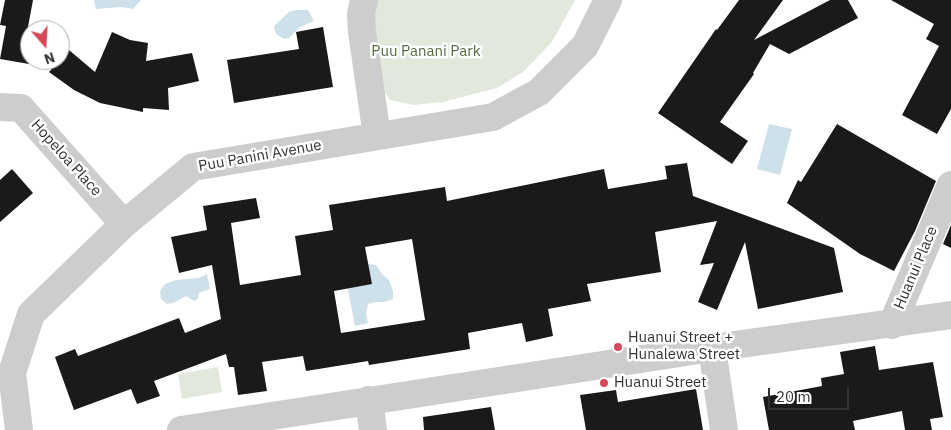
<!DOCTYPE html>
<style>
body{margin:0}
#map{position:relative;width:951px;height:430px;overflow:hidden;background:#fff;font-family:"IBM Plex Sans",sans-serif}
canvas{display:block}
.north{position:absolute;left:20px;top:20px;width:50px;height:50px;box-sizing:border-box;background:#fff;border:1px solid #adadad;border-radius:50%;rotate:161deg;font-size:14px;font-weight:700;line-height:20px;text-align:center;color:#333}
.north::after{content:'';display:block;margin:auto;width:18px;height:22px;background:#d64857;clip-path:polygon(50% 0,100% 100%,50% 72%,0 100%)}
.scale{position:absolute;left:768px;top:388px;width:81px;height:22px;box-sizing:border-box;border:2px solid #333;border-top:0;padding-left:6px;font-size:15px;line-height:18px;white-space:nowrap;color:#333;-webkit-text-stroke:4px #fff;paint-order:stroke}
</style>
<div id="map">
<canvas width="951" height="430"></canvas>
<div class="north">N</div>
<div class="scale">20 m</div>
</div>
<script>
const ctx = document.querySelector('canvas').getContext('2d');
ctx.lineJoin = 'round';
function fill(path, color) { ctx.fillStyle = color; ctx.fill(path, 'evenodd'); }
const shape = rows => new Path2D(rows.map(r => 'M' + r).join(''));
function trace(path, color, width, dash) { ctx.strokeStyle = color; ctx.lineWidth = width; ctx.lineCap = dash ? 'butt' : 'round'; ctx.setLineDash(dash || []); ctx.stroke(path); }
function write(font, color, halo, rows, align = 'center') {
  ctx.font = font + ' "IBM Plex Sans",sans-serif'; ctx.lineWidth = 5; ctx.setLineDash([]); ctx.textBaseline = 'middle'; ctx.strokeStyle = halo; ctx.fillStyle = color; for (const [text, x, y, turn = 0] of rows) {
    ctx.save(); ctx.translate(x, y); ctx.rotate((+turn || 0) * Math.PI / 180); ctx.textAlign = isNaN(turn) ? turn : align; if (halo) ctx.strokeText(text, 0, 0); ctx.fillText(text, 0, 0); ctx.restore();
  }
}
fill(shape([
 [374,0,575,0,552,42,523,72,497,88,443,102,413,105,390,100,379,84,373,48],
 [218,367,222,392,182,399,178,374]
]), '#e3e8dd');
fill(shape([
 [95,0,141,0,133,9,121,7,96,9,94,1],
 [295,10,308,10,314,21,300,27,289,38,284,39,276,34,274,26,289,12],
 [769,124,792,129,780,175,757,169],
 [350,261,376,265,382,274,389,280,393,291,393,299,385,302,376,302,368,304,366,314,368,323,355,326,343,264],
 [207,274,210,289,199,293,198,299,194,301,186,296,173,303,167,304,161,299,160,291,165,284,176,280,199,278]
]), '#cee0e9');
fill(shape([
 [5,0,33,0,28,27,36,28,36,30,30,30,29,64,0,59,6,26,0,25],
 [739,0,783,0,754,40,830,0,848,0,858,18,789,54,770,44,753,73,754,74,720,122,748,141,732,164,658,113,716,29,717,30],
 [891,0,951,0,951,109,937,134,902,115,939,46,926,39,934,24],
 [323,27,333,87,234,103,227,60,299,49,296,32],
 [112,32,130,40,148,43,146,61,192,53,199,81,168,88,169,110,143,108,143,112,100,103,74,90,49,72,69,50,95,72],
 [837,124,936,181,915,231,894,271,860,254,787,203,798,180,801,182],
 [687,163,693,196,834,248,843,292,758,309,745,242,717,310,698,302,714,263,700,265,717,221,655,232,661,272,587,284,591,301,548,309,553,336,526,342,522,323,468,333,470,349,369,365,368,361,306,371,303,356,262,362,267,391,238,395,234,367,229,367,226,354,154,381,160,396,137,404,131,389,74,410,55,357,75,349,78,356,179,318,185,333,221,319,212,265,179,273,171,237,207,230,203,206,256,198,260,218,231,223,240,285,301,275,295,236,333,230,329,205,445,187,447,201,604,169,608,189,667,179,665,166],
 [412,239,425,320,341,333,334,291,372,284,365,247],
 [12,169,33,193,0,222,0,180],
 [951,225,951,248,943,244],
 [875,346,879,370,933,362,943,417,930,419,932,430,905,430,902,411,853,421,855,430,769,430,763,397,822,386,821,378,844,374,840,352],
 [696,389,703,430,586,430,580,395,616,390,618,402],
 [491,407,495,430,424,430,423,417]
]), '#1a1a1a');
trace(shape([
 [364,0,361,14,362,32,377,136],
 [0,107,21,108,124,224],
 [892,325,951,185],
 [712,348,724,430],
 [369,400,373,430],
 [19,430,12,373,31,314,124,224,193,167,493,117,539,92,585,46,608,0],
 [181,430,712,348,951,315]
]), '#cdcdcd', 28);
for (const [x, y, r, color] of [
 [618,347,5,"#d64857"],
 [604,383,5,"#d64857"]
]) { const dot = new Path2D(); dot.arc(x, y, r, 0, 2 * Math.PI); ctx.fillStyle = color; ctx.fill(dot); trace(dot, '#fff', 2); }
write('15px', '#576b43', '#fff', [
 ["Puu Panani Park",426,52]
]);
write('15px', '#333', '#fff', [
 ["Puu Panini Avenue",260,156,-10],
 ["Hopeloa Place",66,158,48],
 ["Huanui Place",916,268,-67]
]);
write('15px', '#333', '#fff', [
 ["Huanui Street +",628,338],
 ["Hunalewa Street",628,355],
 ["Huanui Street",614,383]
], 'left');
</script>
